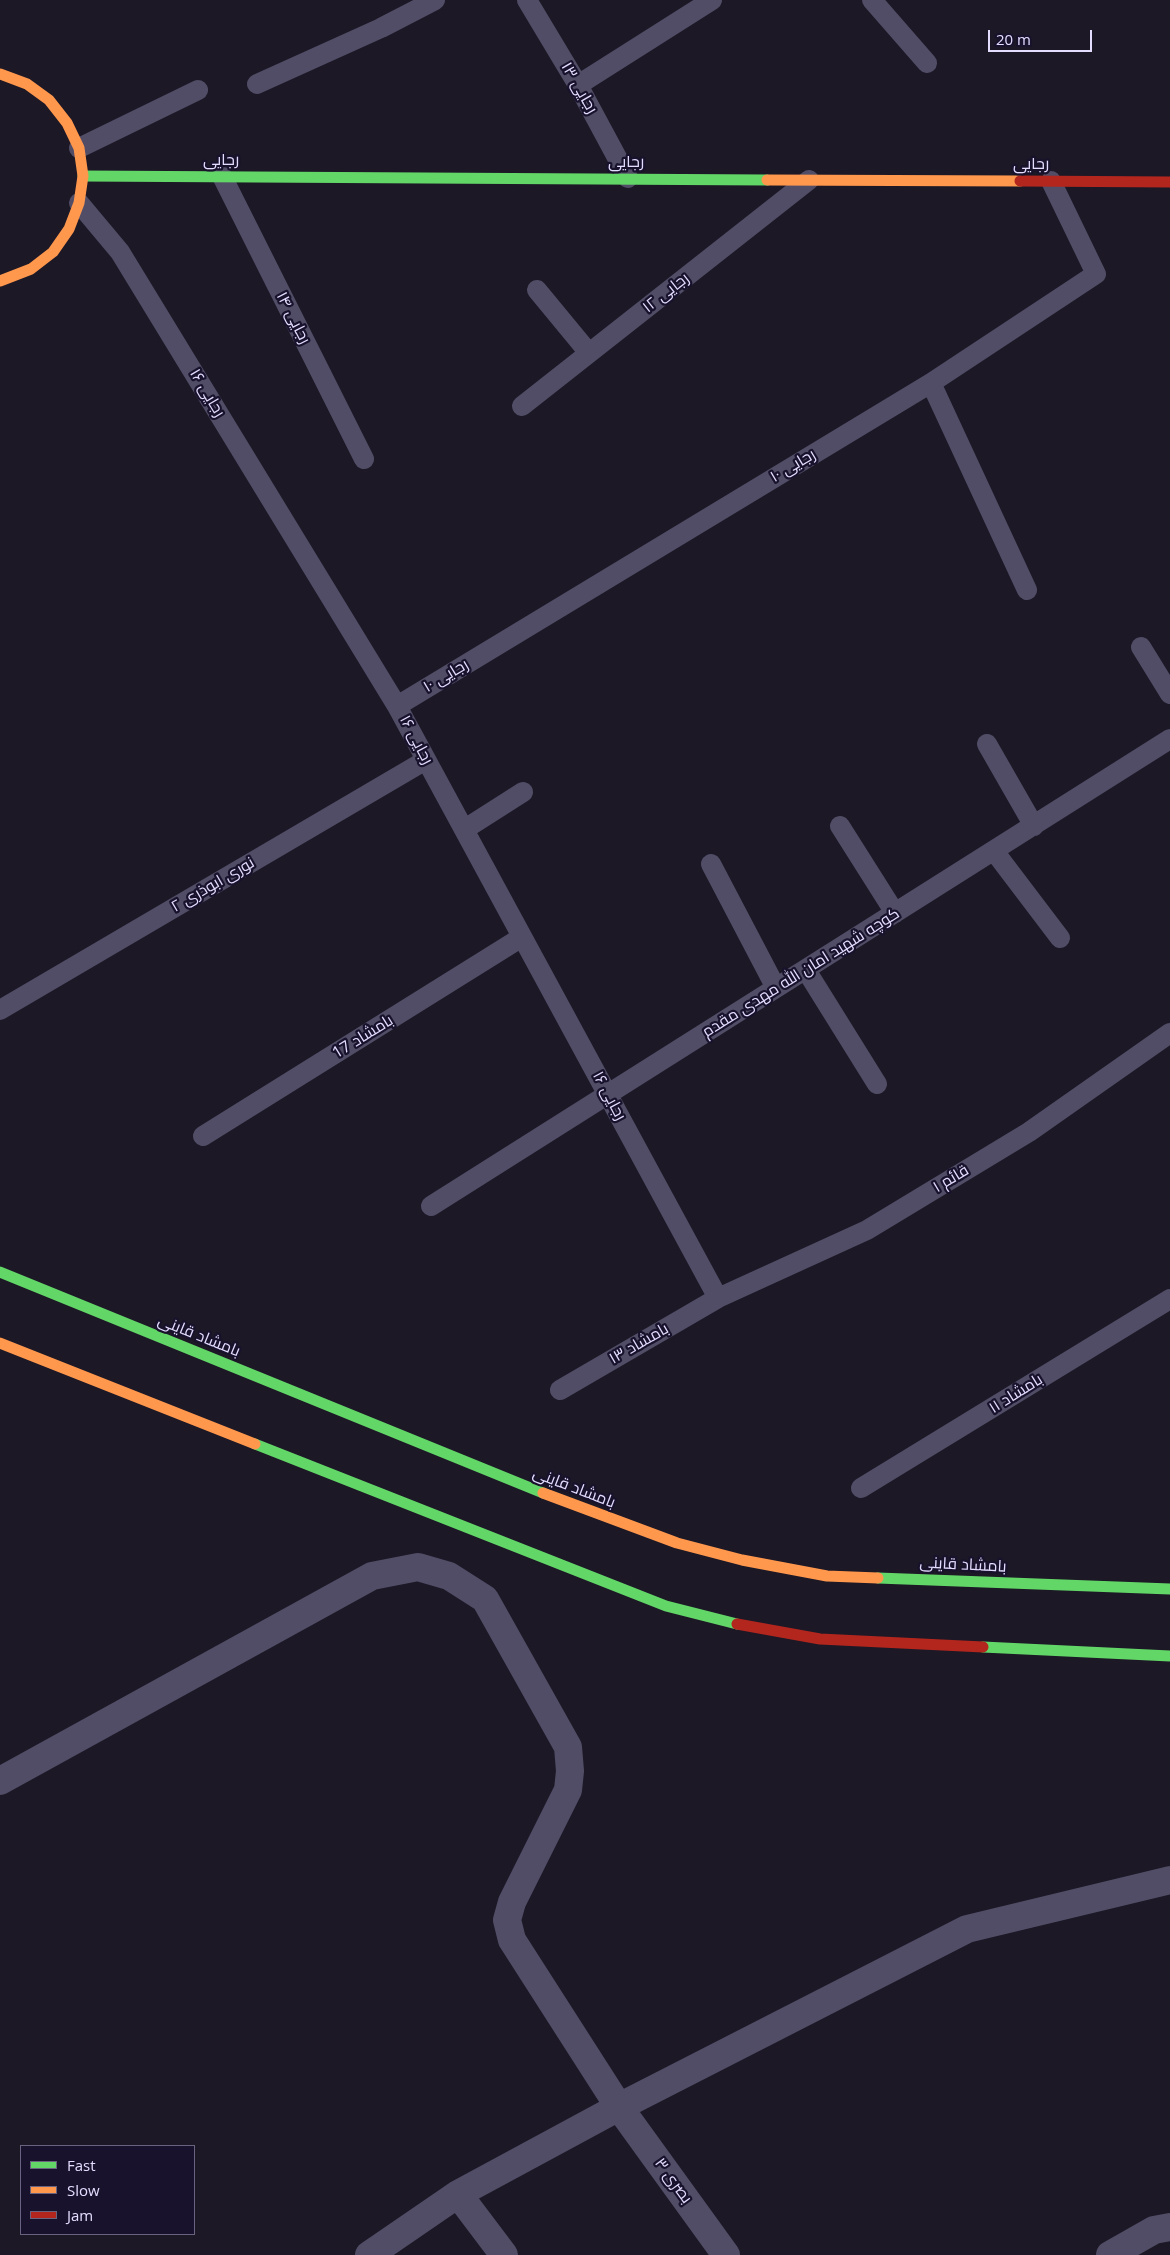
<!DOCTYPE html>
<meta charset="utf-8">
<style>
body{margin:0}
#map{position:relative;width:1170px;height:2255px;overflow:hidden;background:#1c1826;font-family:"Open Sans",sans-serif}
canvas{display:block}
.legend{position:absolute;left:20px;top:2145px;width:175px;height:90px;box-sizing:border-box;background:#18122c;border:1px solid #6a6380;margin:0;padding:6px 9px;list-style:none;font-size:15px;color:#e4ddff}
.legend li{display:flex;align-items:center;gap:10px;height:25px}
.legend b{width:25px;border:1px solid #6a6380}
.scale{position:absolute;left:988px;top:30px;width:104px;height:22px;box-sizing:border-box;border:2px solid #e4ddff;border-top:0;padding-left:6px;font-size:15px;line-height:18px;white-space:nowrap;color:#e4ddff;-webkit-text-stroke:4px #18122c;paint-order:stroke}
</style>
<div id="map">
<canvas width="1170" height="2255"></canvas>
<ul class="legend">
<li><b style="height:6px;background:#63d668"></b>Fast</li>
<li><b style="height:6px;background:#ff974d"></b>Slow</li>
<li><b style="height:6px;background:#b3261e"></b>Jam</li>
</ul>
<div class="scale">20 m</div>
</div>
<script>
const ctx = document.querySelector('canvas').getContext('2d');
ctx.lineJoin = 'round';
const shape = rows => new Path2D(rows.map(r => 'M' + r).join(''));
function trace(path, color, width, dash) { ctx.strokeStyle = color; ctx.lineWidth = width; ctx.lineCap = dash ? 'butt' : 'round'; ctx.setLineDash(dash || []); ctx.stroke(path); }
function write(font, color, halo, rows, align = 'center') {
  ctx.font = font + ' "Open Sans",Cairo,sans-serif'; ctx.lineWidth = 4.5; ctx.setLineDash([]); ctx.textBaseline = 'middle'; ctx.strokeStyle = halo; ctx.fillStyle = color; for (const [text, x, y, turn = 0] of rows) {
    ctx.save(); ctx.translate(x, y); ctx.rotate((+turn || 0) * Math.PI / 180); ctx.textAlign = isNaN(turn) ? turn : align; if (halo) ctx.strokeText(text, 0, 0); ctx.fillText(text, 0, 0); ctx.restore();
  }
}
trace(shape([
 [527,0,578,85,628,178],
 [872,0,927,63],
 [257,84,381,28,435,0],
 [578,85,712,0],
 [79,148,198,90],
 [222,176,364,459],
 [79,203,120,252,397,706,718,1298],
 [537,290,589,353],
 [931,383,1027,590],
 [522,406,809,180],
 [1141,647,1170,694],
 [397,706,931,383,1096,274,1051,181],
 [987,744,1034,826],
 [840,826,895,913],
 [465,829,523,792],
 [994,851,1060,938],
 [711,864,776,988],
 [806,970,877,1084],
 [0,1010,426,760],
 [203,1136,522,937],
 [431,1206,1170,739],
 [560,1390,718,1298,867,1230,1029,1132,1170,1033],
 [861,1488,1170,1299]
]), '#514d66', 20);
trace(shape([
 [0,1781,372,1576,418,1567,449,1576,485,1599,568,1747,570,1771,568,1790,512,1902,507,1920,512,1940,619,2107,726,2255],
 [458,2194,504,2255],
 [369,2255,458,2194,619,2107,967,1929,1170,1880],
 [1110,2255,1154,2230,1170,2227]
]), '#514d66', 28);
trace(shape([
 [83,176,767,180],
 [0,1272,543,1493],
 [255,1444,666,1606,737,1624],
 [878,1578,1170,1589],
 [983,1647,1170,1656]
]), '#63d668', 11);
trace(shape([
 [0,74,27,84,49,100,67,123,79,148,83,176,79,203,69,229,53,252,31,269,0,281],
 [767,180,1020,181],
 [0,1343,255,1444],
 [543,1493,677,1543,742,1560,827,1576,878,1578]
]), '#ff974d', 11);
trace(shape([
 [1020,181,1170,182],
 [737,1624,820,1639,983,1647]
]), '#b3261e', 11);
write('16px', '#e4ddff', '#18122c', [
 ["رجایی ۱۳",579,88,60],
 ["رجایی",221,160],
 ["رجایی",626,162],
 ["رجایی",1031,164],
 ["رجایی ۱۲",666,293,-38],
 ["رجایی ۱۴",293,318,63],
 ["رجایی ۱۶",207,393,59],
 ["رجایی ۱۰",793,466,-31],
 ["رجایی ۱۰",446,676,-31],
 ["رجایی ۱۶",416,740,62],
 ["نوری ابوذری ۲",213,885,-30],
 ["کوچه شهید امان الله مهدی مقدم",801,973,-32],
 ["بامشاد 17",363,1037,-32],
 ["رجایی ۱۶",609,1096,62],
 ["قائم ۱",951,1179,-31],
 ["بامشاد قاینی",199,1336,22],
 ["بامشاد ۱۳",639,1344,-30],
 ["بامشاد ۱۱",1016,1394,-32],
 ["بامشاد قاینی",574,1488,21],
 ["بامشاد قاینی",963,1565,3],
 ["بصری ۳",673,2181,54]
]);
</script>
